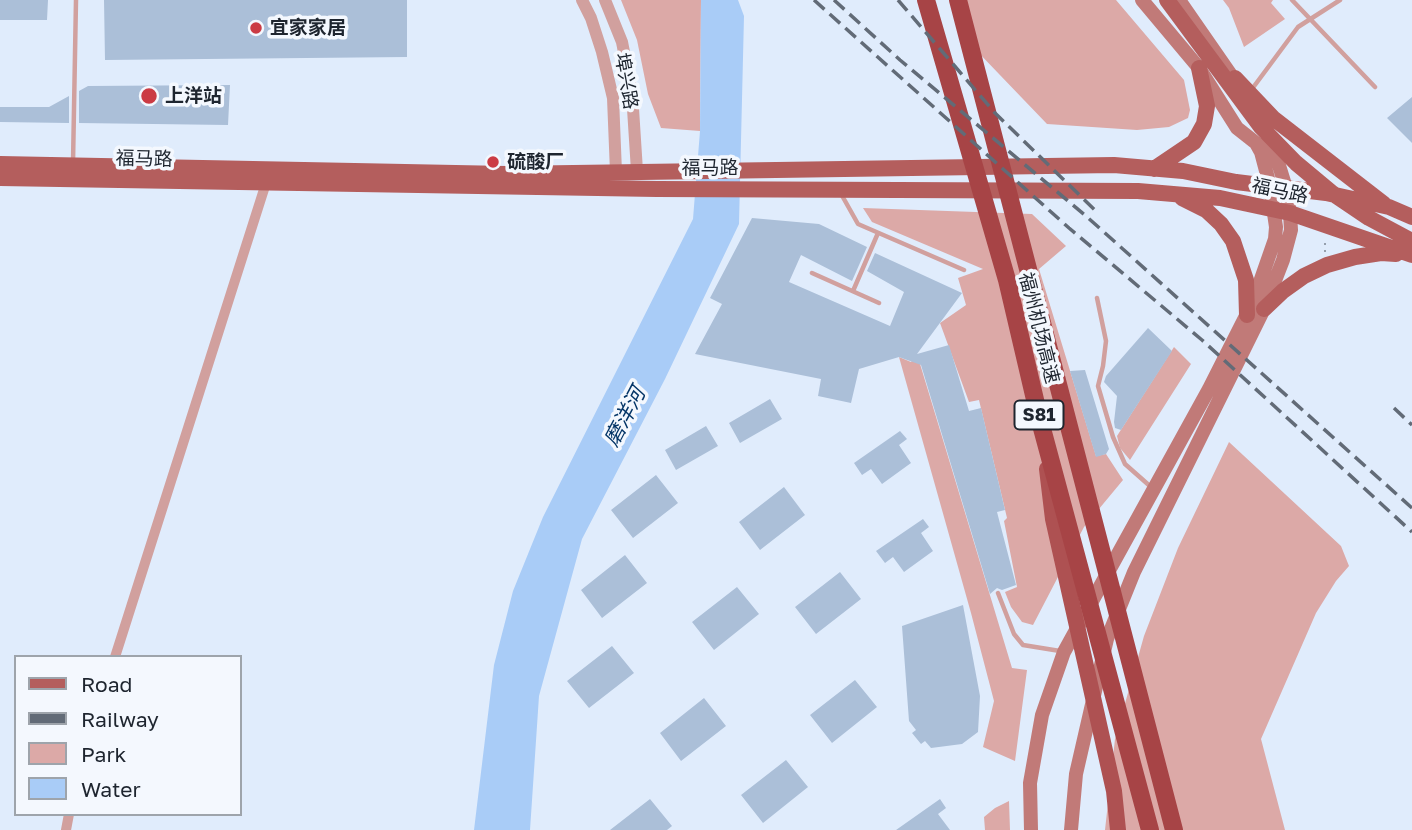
<!DOCTYPE html>
<meta charset="utf-8">
<style>
body{margin:0}
#map{position:relative;width:1412px;height:830px;overflow:hidden;background:#e0ecfc;font-family:"Golos Text",sans-serif}
canvas{display:block}
.legend{position:absolute;left:14px;top:655px;width:228px;height:161px;box-sizing:border-box;background:#f4f8fe;border:2px solid #9ea4ab;margin:0;padding:9px 12px;list-style:none;font-size:21px;color:#1e252f}
.legend li{display:flex;align-items:center;gap:14px;height:35px}
.legend b{width:35px;border:2px solid #9ea4ab}
</style>
<div id="map">
<canvas width="1412" height="830"></canvas>
<ul class="legend">
<li><b style="height:9px;background:#b45e5d"></b>Road</li>
<li><b style="height:9px;background:#626b77"></b>Railway</li>
<li><b style="height:19px;background:#dca9a7"></b>Park</li>
<li><b style="height:19px;background:#a9ccf7"></b>Water</li>
</ul>
</div>
<script>
const ctx = document.querySelector('canvas').getContext('2d');
ctx.lineJoin = 'round';
function fill(path, color) { ctx.fillStyle = color; ctx.fill(path, 'evenodd'); }
const shape = rows => new Path2D(rows.map(r => 'M' + r).join(''));
function trace(path, color, width, dash) { ctx.strokeStyle = color; ctx.lineWidth = width; ctx.lineCap = dash ? 'butt' : 'round'; ctx.setLineDash(dash || []); ctx.stroke(path); }
function write(font, color, halo, rows, align = 'center') {
  ctx.font = font + ' "Golos Text","Noto Sans SC",sans-serif'; ctx.lineWidth = 7; ctx.setLineDash([]); ctx.textBaseline = 'middle'; ctx.strokeStyle = halo; ctx.fillStyle = color; for (const [text, x, y, turn = 0] of rows) {
    ctx.save(); ctx.translate(x, y); ctx.rotate((+turn || 0) * Math.PI / 180); ctx.textAlign = isNaN(turn) ? turn : align; if (halo) ctx.strokeText(text, 0, 0); ctx.fillText(text, 0, 0); ctx.restore();
  }
}
fill(shape([
 [621,0,701,0,700,131,661,128,648,94,637,40],
 [964,0,1116,0,1184,80,1190,110,1188,118,1169,127,1137,130,1047,124,975,49],
 [1223,0,1273,0,1271,3,1285,19,1244,47,1229,8],
 [863,208,1032,214,1066,246,1039,269,1096,456,1106,454,1123,480,1084,527,1033,625,1022,622,1011,607,1005,592,1017,587,1004,521,1007,518,979,400,969,402,940,323,966,305,958,278,983,269,872,222],
 [1174,347,1191,364,1130,460,1120,448,1117,436],
 [917,354,1012,668,1027,670,1015,761,983,747,994,701,971,613,899,357,911,362],
 [1229,442,1341,546,1349,566,1336,581,1316,613,1261,739,1285,830,1105,830,1115,739,1144,636,1178,548],
 [1009,801,1010,830,985,830,984,817,995,808]
]), '#dca9a7');
fill(shape([
 [701,0,738,0,744,16,739,224,665,379,582,539,539,696,530,830,474,830,494,665,513,591,543,517,693,219,700,131]
]), '#a9ccf7');
fill(shape([
 [0,0,48,0,47,20,0,20],
 [104,0,407,0,407,57,105,60],
 [230,85,228,125,79,123,79,91,88,86],
 [69,96,69,123,0,122,0,107,49,107],
 [1412,97,1412,143,1387,118],
 [752,218,819,224,867,247,852,281,801,255,789,282,890,326,904,292,867,271,875,253,962,293,917,354,949,345,969,411,981,408,1005,510,997,512,1016,585,1002,590,997,588,990,594,921,365,899,357,859,369,851,403,818,396,821,379,695,354,722,304,710,298],
 [1148,328,1172,351,1121,430,1115,428,1114,422,1117,396,1104,382,1106,376],
 [1085,370,1109,449,1106,454,1096,457,1070,371],
 [770,399,782,419,740,443,729,423],
 [706,426,718,446,676,470,665,450],
 [900,431,907,439,899,445,911,463,882,484,871,469,862,475,854,463],
 [656,475,678,503,633,538,611,510],
 [784,487,805,515,760,550,739,522],
 [923,519,929,527,921,533,933,551,904,572,893,557,885,563,876,551],
 [625,555,647,583,602,618,581,590],
 [840,572,861,599,816,634,795,607],
 [737,587,759,614,714,650,692,622],
 [963,605,980,696,978,732,962,744,931,748,925,741,921,744,912,733,916,730,909,721,902,626],
 [612,646,634,673,589,708,567,681],
 [855,680,877,707,832,743,810,715],
 [704,698,726,726,681,761,660,733],
 [786,760,808,787,763,823,741,795],
 [650,799,672,826,667,830,610,830],
 [940,799,946,808,938,814,950,830,896,830]
]), '#abbfd8');
trace(shape([
 [1325,252,1325,240]
]), '#959fad', 2, [2, 5]);
trace(shape([
 [1292,0,1375,87],
 [1252,89,1298,27,1340,0],
 [73,163,76,0],
 [840,192,858,224,964,270],
 [812,273,879,303],
 [853,291,878,233],
 [1097,298,1106,341,1103,366,1098,386,1113,437,1125,464,1151,487],
 [998,593,1014,634,1023,645,1060,651]
]), '#d1a09e', 4.5);
trace(shape([
 [115,657,266,183],
 [66,830,69,814]
]), '#d1a09e', 10);
trace(shape([
 [582,0,591,18,602,52,613,98,616,172],
 [605,0,622,42,632,93,637,171]
]), '#d1a09e', 12);
trace(shape([
 [1179,0,1240,88],
 [1031,830,1030,783,1042,715,1064,652,1209,389,1253,302,1275,239,1276,227,1270,186,1261,152,1256,143,1237,128,1199,68,1142,0],
 [1071,830,1076,774,1107,639,1134,572,1264,309,1283,260,1291,230,1290,213,1286,188,1273,146,1268,136]
]), '#c17a78', 14);
trace(shape([
 [1167,0,1261,127,1296,163,1332,193,1369,218,1412,241],
 [1235,78,1273,118,1384,204],
 [0,164,506,174,1114,165,1183,171,1236,182,1326,193,1389,207,1412,217],
 [1154,169,1194,142,1204,124,1207,106,1199,68],
 [0,178,657,189,1138,191,1220,198,1290,213,1412,255],
 [1182,198,1206,210,1221,224,1233,241,1246,280,1247,315],
 [1264,309,1283,291,1304,276,1327,265,1355,257,1381,253,1396,254]
]), '#b45e5d', 16);
trace(shape([
 [1047,469,1053,519,1114,791,1118,830]
]), '#ae5152', 16);
trace(shape([
 [926,0,1007,280,1040,421,1150,830],
 [958,0,1174,830]
]), '#a74446', 18);
trace(shape([
 [814,0,1069,228,1202,340,1412,532],
 [834,0,900,60,1086,216,1412,508],
 [898,0,995,113,1099,214],
 [1394,408,1412,425]
]), '#626b77', 3.5, [14, 7]);
for (const [x, y, r, color] of [
 [256,28,7,"#cb3b44"],
 [149,96,9,"#cb3b44"],
 [493,162,7,"#cb3b44"]
]) { const dot = new Path2D(); dot.arc(x, y, r, 0, 2 * Math.PI); ctx.fillStyle = color; ctx.fill(dot); trace(dot, '#f4f8fe', 2.5); }
for (const [x, y, w] of [
 [1039,415,49]
]) { const box = new Path2D(); box.roundRect(x - w / 2, y - 14.5, w, 29, 5); ctx.fillStyle = '#f4f8fe'; ctx.fill(box); trace(box, '#1e252f', 2); }
write('bold 18px', '#1e252f', null, [
 ["S81",1039,415]
]);
write('bold 19px', '#1e252f', '#f4f8fe', [
 ["宜家家居",270,28],
 ["上洋站",165,96],
 ["硫酸厂",507,162]
], 'left');
write('19px', '#1e252f', '#f4f8fe', [
 ["埠兴路",626,81,80],
 ["福马路",144,159,1],
 ["福马路",710,168],
 ["福马路",1280,191,12],
 ["福州机场高速",1039,328,76]
]);
write('italic 21px', '#043567', '#f4f8fe', [
 ["磨洋河",625,417,-62]
]);
</script>
